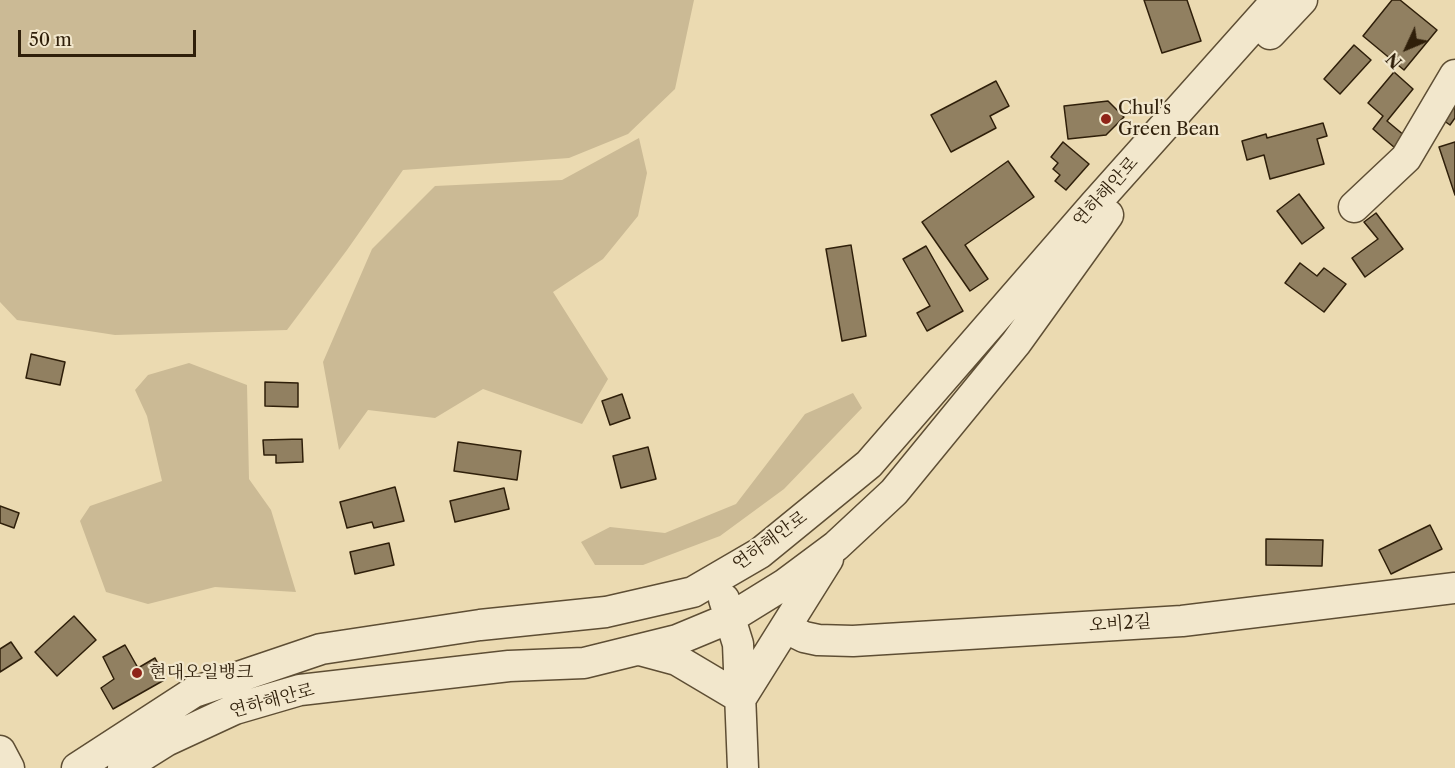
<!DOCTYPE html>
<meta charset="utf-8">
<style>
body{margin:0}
#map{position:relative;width:1455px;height:768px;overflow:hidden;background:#ebdab1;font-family:"Libre Caslon Text",serif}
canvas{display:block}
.north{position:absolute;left:1377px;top:18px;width:60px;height:60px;-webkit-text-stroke:4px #f2e7cc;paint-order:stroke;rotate:226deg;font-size:16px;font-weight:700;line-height:24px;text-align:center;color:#2f1f0a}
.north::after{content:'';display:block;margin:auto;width:21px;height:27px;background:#2f1f0a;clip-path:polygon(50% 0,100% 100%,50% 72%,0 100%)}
.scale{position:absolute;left:18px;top:30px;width:178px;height:27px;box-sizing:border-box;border:3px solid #2f1f0a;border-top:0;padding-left:8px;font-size:18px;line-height:21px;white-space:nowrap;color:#2f1f0a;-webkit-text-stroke:4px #f2e7cc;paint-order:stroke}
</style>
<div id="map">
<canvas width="1455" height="768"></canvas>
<div class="north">N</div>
<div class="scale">50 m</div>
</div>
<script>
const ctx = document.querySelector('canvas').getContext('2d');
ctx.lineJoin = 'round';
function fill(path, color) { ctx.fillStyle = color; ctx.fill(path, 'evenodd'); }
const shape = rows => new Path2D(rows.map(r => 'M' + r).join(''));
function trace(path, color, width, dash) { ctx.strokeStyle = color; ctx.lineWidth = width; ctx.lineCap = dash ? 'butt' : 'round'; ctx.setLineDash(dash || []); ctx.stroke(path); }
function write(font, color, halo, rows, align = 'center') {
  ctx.font = font + ' "Libre Caslon Text","Noto Serif KR",serif'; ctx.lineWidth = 4.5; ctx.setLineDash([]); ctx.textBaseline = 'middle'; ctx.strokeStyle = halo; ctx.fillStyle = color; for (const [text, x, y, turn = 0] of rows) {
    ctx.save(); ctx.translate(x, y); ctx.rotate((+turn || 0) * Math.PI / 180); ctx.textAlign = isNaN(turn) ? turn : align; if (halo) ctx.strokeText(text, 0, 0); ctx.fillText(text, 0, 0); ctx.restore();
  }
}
fill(shape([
 [0,0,694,0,675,89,628,134,569,158,403,170,347,250,287,330,115,335,17,320,0,302],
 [639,138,647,173,638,216,603,259,553,292,608,379,582,424,483,389,435,418,368,410,339,450,323,362,372,249,435,186,562,180],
 [189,363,247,385,249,479,271,510,296,592,215,587,148,604,106,592,80,521,90,506,162,481,147,416,135,390,148,375],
 [853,393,862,408,784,489,720,536,643,565,595,565,581,542,610,527,665,533,736,504,805,414]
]), '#cbba95');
const building = shape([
 [1144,0,1187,0,1201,41,1162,53,1144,0],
 [1392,0,1400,0,1437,30,1404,70,1363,36,1392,0],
 [1354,45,1371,60,1340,94,1324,79,1354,45],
 [1394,72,1413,89,1387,121,1405,136,1395,148,1373,129,1383,116,1368,103,1394,72],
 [996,81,1009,106,990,116,996,128,951,152,931,115,996,81],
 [1455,99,1455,118,1450,125,1440,118,1455,99],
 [1108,101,1124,117,1106,135,1068,139,1064,106,1108,101],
 [1323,123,1327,136,1317,139,1324,164,1270,179,1264,155,1247,160,1242,141,1266,134,1267,138,1323,123],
 [1063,142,1089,164,1066,190,1055,181,1060,175,1053,169,1058,163,1051,157,1063,142],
 [1455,142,1455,195,1439,147,1455,142],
 [1008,161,1034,197,965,245,988,279,970,291,922,222,1008,161],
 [1299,194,1324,228,1302,244,1277,211,1299,194],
 [1376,213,1403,249,1365,277,1352,258,1378,239,1364,222,1376,213],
 [851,245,866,336,842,341,826,249,851,245],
 [926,246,963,311,927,331,917,313,930,306,903,259,926,246],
 [1300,263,1317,276,1324,268,1346,284,1324,312,1285,283,1300,263],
 [31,354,65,362,60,385,26,378,31,354],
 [265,382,298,383,298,407,265,406,265,382],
 [622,394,630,418,610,425,602,401,622,394],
 [302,439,303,462,276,463,276,455,264,455,263,440,302,439],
 [458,442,521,451,517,480,454,471,458,442],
 [648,447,656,479,621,488,613,456,648,447],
 [395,487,404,521,374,528,372,522,347,528,340,502,395,487],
 [504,488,509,509,455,522,450,501,504,488],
 [0,506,19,513,14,528,0,523,0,506],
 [1430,525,1442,549,1391,574,1379,550,1430,525],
 [1266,539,1323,540,1322,566,1266,565,1266,539],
 [389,543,394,565,355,574,350,552,389,543],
 [74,616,96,640,57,676,35,652,74,616],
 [11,642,22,658,0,672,0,649,11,642],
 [125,645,138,668,155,658,166,679,113,709,101,688,114,679,103,657,125,645]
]);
fill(building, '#918061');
trace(building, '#2f1f0a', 1.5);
const minor = shape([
 [1270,34,1302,0],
 [1354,207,1406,158,1455,75],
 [724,599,738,644,743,768],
 [786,628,804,637,818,640,853,641,1182,621,1455,588],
 [640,650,677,660,741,698,828,559],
 [0,751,9,768],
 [77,768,194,692,321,649,480,625,606,612,693,592,760,553,869,464,1094,205,1277,0],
 [123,768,166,741,235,709,300,690,509,666,584,663,677,640,730,618,785,584,836,546,894,492,1016,343,1108,215]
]);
trace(minor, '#5e4e34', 33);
trace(minor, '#f2e7cc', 30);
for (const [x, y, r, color] of [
 [1106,119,6,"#8f2418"],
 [137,673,6,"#8f2418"]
]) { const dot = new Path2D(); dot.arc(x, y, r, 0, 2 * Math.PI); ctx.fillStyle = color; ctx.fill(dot); trace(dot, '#f2e7cc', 2); }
write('18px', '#2f1f0a', '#f2e7cc', [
 ["Chul's",1118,109],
 ["Green Bean",1118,130],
 ["현대오일뱅크",149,673]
], 'left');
write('18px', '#2f1f0a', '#f2e7cc', [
 ["연하해안로",1106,192,-48],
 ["연하해안로",770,541,-36],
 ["오비2길",1120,624,-4],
 ["연하해안로",272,701,-15]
]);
</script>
